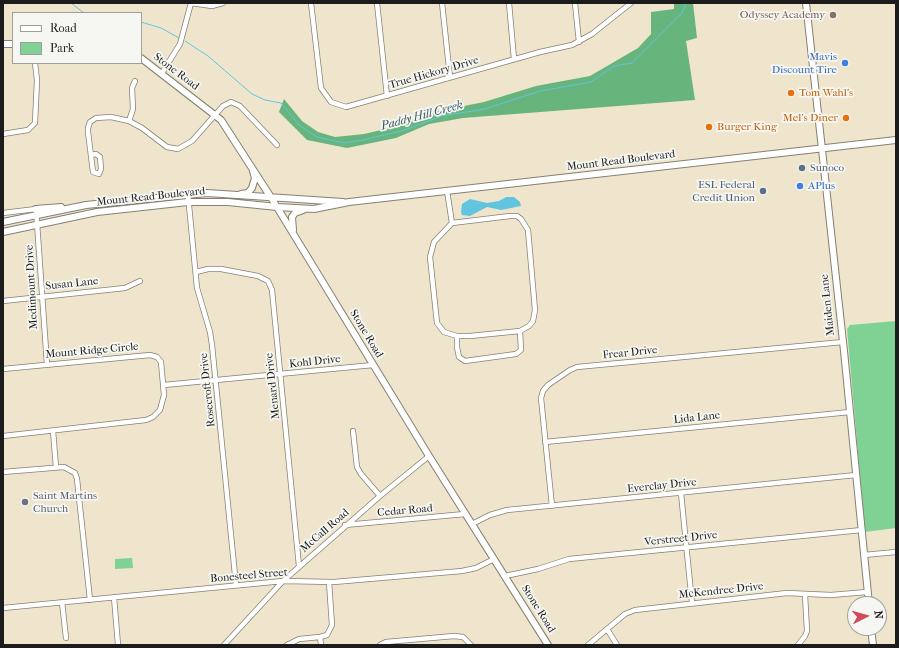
<!DOCTYPE html>
<style>
body{margin:0}
#map{position:relative;width:899px;height:648px;overflow:hidden;background:#efe5cc;font-family:"IM FELL French Canon",serif}
canvas{display:block}
.frame{position:absolute;inset:0;border:4px solid #1c1c1c;pointer-events:none}
.legend{position:absolute;left:12px;top:12px;width:130px;height:52px;box-sizing:border-box;background:#f6f6f2;border:1px solid #9f9f9c;margin:0;padding:5px 7px;list-style:none;font-size:12px;color:#1c1c1c}
.legend li{display:flex;align-items:center;gap:8px;height:20px}
.legend b{width:20px;border:1px solid #9f9f9c}
.north{position:absolute;left:847px;top:596px;width:40px;height:40px;box-sizing:border-box;background:#f6f6f2;border:1px solid #9f9f9c;border-radius:50%;rotate:84deg;font-size:11px;font-weight:700;line-height:16px;text-align:center;color:#1c1c1c}
.north::after{content:'';display:block;margin:auto;width:14px;height:18px;background:#d1495b;clip-path:polygon(50% 0,100% 100%,50% 72%,0 100%)}
</style>
<div id="map">
<canvas width="899" height="648"></canvas>
<div class="frame"></div>
<ul class="legend">
<li><b style="height:5px;background:#fff"></b>Road</li>
<li><b style="height:11px;background:#7fd293"></b>Park</li>
</ul>
<div class="north">N</div>
</div>
<script>
const ctx = document.querySelector('canvas').getContext('2d');
ctx.lineJoin = 'round';
function fill(path, color) { ctx.fillStyle = color; ctx.fill(path, 'evenodd'); }
const shape = rows => new Path2D(rows.map(r => 'M' + r).join(''));
function trace(path, color, width, dash) { ctx.strokeStyle = color; ctx.lineWidth = width; ctx.lineCap = dash ? 'butt' : 'round'; ctx.setLineDash(dash || []); ctx.stroke(path); }
function write(font, color, halo, rows, align = 'center') {
  ctx.font = font + ' "IM FELL French Canon",serif'; ctx.lineWidth = 3.5; ctx.setLineDash([]); ctx.textBaseline = 'middle'; ctx.strokeStyle = halo; ctx.fillStyle = color; for (const [text, x, y, turn = 0] of rows) {
    ctx.save(); ctx.translate(x, y); ctx.rotate((+turn || 0) * Math.PI / 180); ctx.textAlign = isNaN(turn) ? turn : align; if (halo) ctx.strokeText(text, 0, 0); ctx.fillText(text, 0, 0); ctx.restore();
  }
}
fill(shape([
 [896,321,896,528,865,532,847,329,850,325],
 [132,558,133,568,115,569,115,559]
]), '#7fd293');
fill(shape([
 [674,3,693,3,697,38,686,41,695,100,463,118,429,124,396,138,347,148,307,140,279,112,284,99,302,121,318,132,335,137,364,134,398,126,439,111,484,102,536,86,590,76,638,48,651,34,651,12,674,9]
]), '#67b47d');
fill(shape([
 [506,197,514,197,520,202,521,206,501,210,487,207,470,216,462,215,461,212,462,204,470,199,487,203,499,201]
]), '#61c5df');
trace(shape([
 [71,3,84,13],
 [141,22,161,28,179,38],
 [185,41,208,56,252,94,265,100,281,103,299,125,317,137,344,143,363,140,405,130,442,116,485,109,540,91,591,82,614,66,632,63,682,13,686,3]
]), '#61c5df', 1);
const street = shape([
 [311,3,321,88,331,102,346,107,540,52,572,45,592,34,631,3],
 [377,3,387,96],
 [442,3,450,77],
 [509,3,514,59],
 [575,3,579,42],
 [162,73,180,44,191,3,212,6,223,3],
 [129,121,133,109,132,88,135,81],
 [3,134,28,130,35,123,37,80,35,63],
 [91,155,96,154,100,157,101,169,99,174,93,172,88,132,88,128,90,122,96,118,111,117,129,121,142,128,167,147,178,149,192,141,223,106,231,102,240,106,277,145],
 [447,191,452,223],
 [188,195,197,288,210,332,212,345,236,585],
 [3,213,36,209,47,364],
 [510,216,517,216,521,219,528,230,535,310,533,321,529,326,520,331,470,336,457,336,444,332,437,323,430,257,434,242,452,223,510,216],
 [196,272,208,269,221,269,258,276,268,281,272,290,299,566],
 [3,301,125,288,140,281],
 [457,336,457,347,459,357,465,361,516,354,521,350,520,331],
 [3,369,150,355,157,357,161,362,164,395,160,410,153,417,146,420,3,436],
 [164,385,373,365],
 [53,431,56,467],
 [353,431,357,467,361,474,380,496],
 [545,442,850,412],
 [3,472,64,467,75,473,77,479,90,600],
 [681,493,692,603],
 [552,506,541,398,543,391,548,385,570,370,577,367,843,342],
 [472,524,490,515,507,510,856,475],
 [345,525,465,514],
 [864,555,896,552],
 [505,576,538,569,569,559,862,530],
 [114,597,118,645],
 [62,602,66,638],
 [3,608,283,581,334,582,462,571,476,568,494,559],
 [607,629,617,645],
 [320,637,327,635,332,625,329,582],
 [224,645,283,581,380,496,429,456],
 [287,645,299,639,320,637,321,645],
 [380,645,386,642,454,636,463,637,471,645],
 [588,645,625,614,635,610,787,593,831,595,867,592],
 [798,645,805,636,807,631,805,595]
]);
const secondary = shape([
 [806,3,844,351,869,604],
 [3,44,13,44],
 [141,58,221,120,272,199,429,456,548,645],
 [241,194,248,193,252,188,255,178,253,171],
 [36,209,61,207],
 [3,222,86,205,207,193,343,202],
 [293,230,292,217,295,213,303,210],
 [3,232,97,212,188,202,228,202,277,207,314,209,349,202,896,140],
 [871,628,873,645]
]);
trace(street, '#868074', 6);
trace(secondary, '#868074', 8);
trace(street, '#fff', 4.5);
trace(secondary, '#fff', 6);
for (const [x, y, r, color] of [
 [833,15,4,"#8d6e63"],
 [845,63,4,"#3f7fe0"],
 [791,93,4,"#e8710a"],
 [846,118,4,"#e8710a"],
 [709,127,4,"#e8710a"],
 [802,168,4,"#5c6f8a"],
 [800,186,4,"#3f7fe0"],
 [763,191,4,"#5c6f8a"],
 [25,502,4,"#6b7280"]
]) { const dot = new Path2D(); dot.arc(x, y, r, 0, 2 * Math.PI); ctx.fillStyle = color; ctx.fill(dot); trace(dot, '#f6f6f2', 1.5); }
write('11px', '#785e54', '#f6f6f2', [
 ["Odyssey Academy",825,15]
], 'right');
write('11px', '#366cbe', '#f6f6f2', [
 ["Mavis",837,57],
 ["Discount Tire",837,70],
 ["APlus",808,186,"left"]
], 'right');
write('11px', '#1c1c1c', '#f6f6f2', [
 ["Stone Road",176,72,37],
 ["True Hickory Drive",434,73,-16],
 ["Mount Read Boulevard",621,161,-7],
 ["Mount Read Boulevard",151,197,-6],
 ["Susan Lane",72,284,-6],
 ["Medimount Drive",32,287,-93],
 ["Maiden Lane",828,305,-96],
 ["Stone Road",366,334,59],
 ["Mount Ridge Circle",92,351,-5],
 ["Frear Drive",630,353,-6],
 ["Kohl Drive",315,362,-6],
 ["Menard Drive",273,386,-96],
 ["Rosecroft Drive",208,390,-96],
 ["Lida Lane",697,418,-6],
 ["Everclay Drive",662,486,-6],
 ["Cedar Road",405,511,-5],
 ["McCall Road",325,531,-41],
 ["Verstreet Drive",681,539,-6],
 ["Bonesteel Street",249,576,-5],
 ["McKendree Drive",721,591,-6],
 ["Stone Road",538,609,58]
]);
write('11px', '#c56008', '#f6f6f2', [
 ["Tom Wahl's",799,93],
 ["Mel's Diner",838,118,"right"],
 ["Burger King",717,127]
], 'left');
write('11px', '#4e5e75', '#f6f6f2', [
 ["Sunoco",810,168],
 ["ESL Federal",755,185,"right"],
 ["Credit Union",755,198,"right"]
], 'left');
write('11px', '#5b616d', '#f6f6f2', [
 ["Saint Martins",33,496],
 ["Church",33,509]
], 'left');
write('italic 12px', '#345760', '#f6f6f2', [
 ["Paddy Hill Creek",422,116,-15]
]);
</script>
